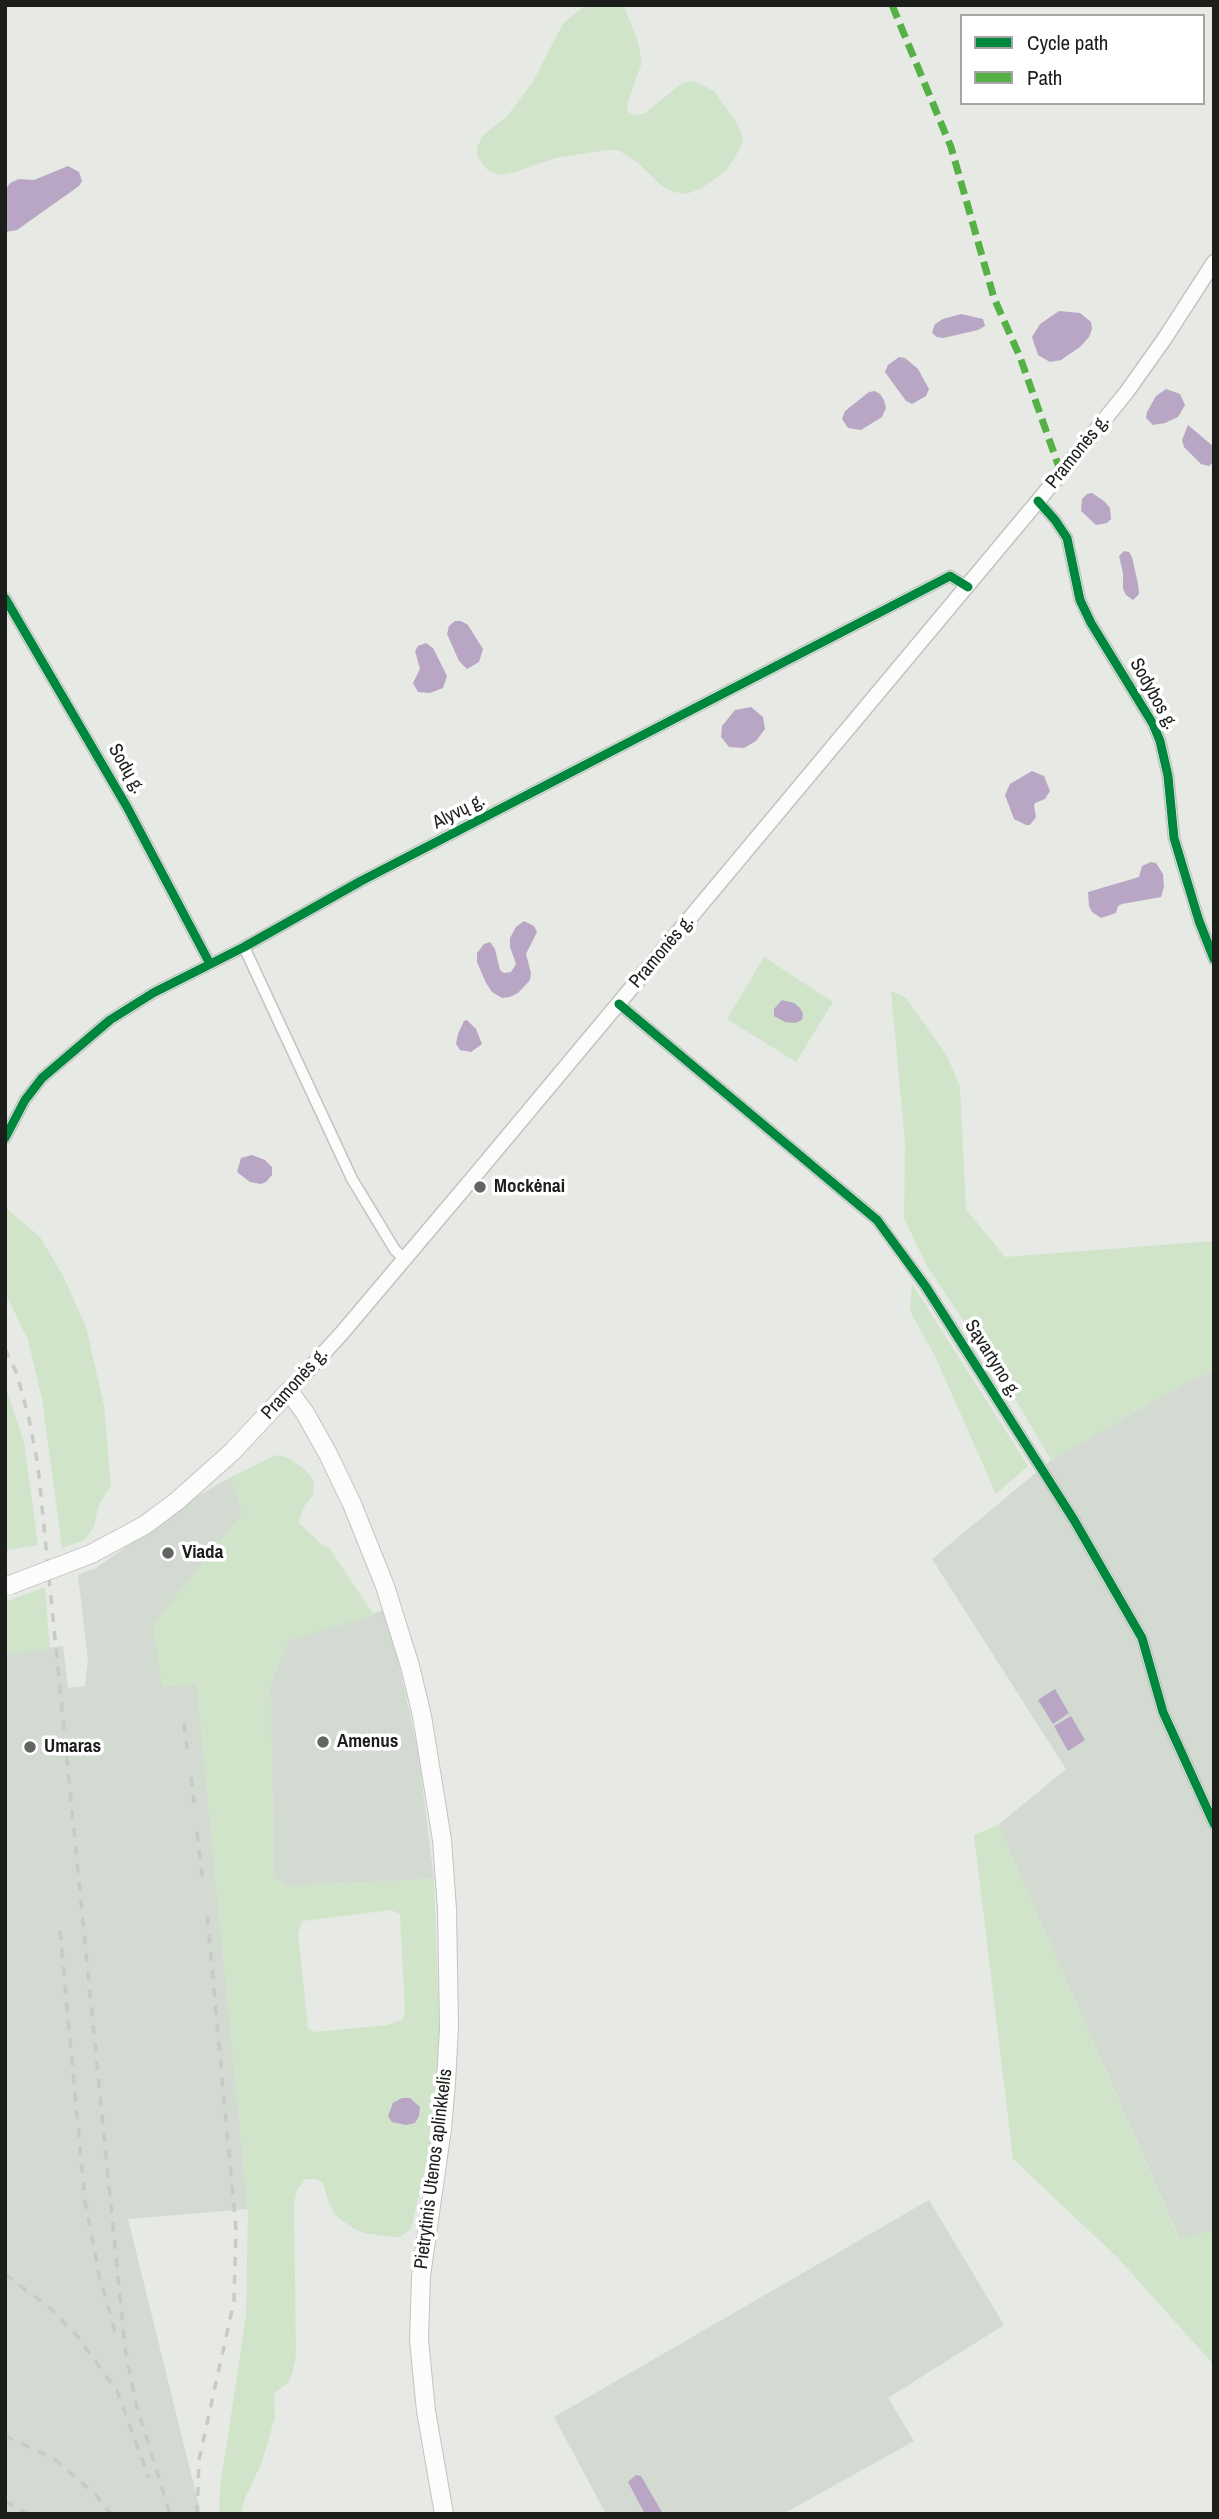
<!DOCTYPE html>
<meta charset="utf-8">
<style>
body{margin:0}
#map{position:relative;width:1219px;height:2519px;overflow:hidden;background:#e6e9e4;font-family:"Archivo Narrow",sans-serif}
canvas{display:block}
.frame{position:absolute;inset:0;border:7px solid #1c1e1c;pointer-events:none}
.legend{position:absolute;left:960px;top:14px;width:245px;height:91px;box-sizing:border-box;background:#fff;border:2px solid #a4a5a4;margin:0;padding:9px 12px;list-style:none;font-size:21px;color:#1c1e1c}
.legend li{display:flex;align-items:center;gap:14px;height:35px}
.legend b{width:35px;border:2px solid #a4a5a4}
</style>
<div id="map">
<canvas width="1219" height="2519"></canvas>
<div class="frame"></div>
<ul class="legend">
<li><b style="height:9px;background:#00873e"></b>Cycle path</li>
<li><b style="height:9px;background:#55b145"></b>Path</li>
</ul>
</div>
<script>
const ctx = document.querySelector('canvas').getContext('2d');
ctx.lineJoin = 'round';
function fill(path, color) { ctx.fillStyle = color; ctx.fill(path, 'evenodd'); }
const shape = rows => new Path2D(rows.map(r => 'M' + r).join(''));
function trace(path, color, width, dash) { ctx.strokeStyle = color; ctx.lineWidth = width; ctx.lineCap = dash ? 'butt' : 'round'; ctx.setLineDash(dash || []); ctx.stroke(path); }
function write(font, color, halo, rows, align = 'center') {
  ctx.font = font + ' "Archivo Narrow",sans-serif'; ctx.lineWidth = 7; ctx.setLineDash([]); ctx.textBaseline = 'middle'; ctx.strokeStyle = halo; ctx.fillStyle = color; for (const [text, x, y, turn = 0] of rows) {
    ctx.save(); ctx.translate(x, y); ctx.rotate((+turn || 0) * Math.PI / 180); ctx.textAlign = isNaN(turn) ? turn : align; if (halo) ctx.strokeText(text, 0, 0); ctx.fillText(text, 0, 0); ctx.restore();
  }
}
fill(shape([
 [1214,1371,1214,2230,1180,2240,998,1825,1066,1769,932,1559,1051,1460,1192,1379],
 [231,1477,243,1513,153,1626,197,1684,248,2209,128,2219,201,2514,5,2514,5,1654,63,1646,68,1688,85,1686,88,1660,78,1575,96,1568,196,1497],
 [384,1610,395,1646,418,1751,434,1879,286,1886,274,1877,270,1685,288,1641],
 [929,2200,1004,2325,888,2398,914,2441,783,2514,606,2514,554,2417]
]), '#d3dad1');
fill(shape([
 [585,5,623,5,637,38,642,62,627,104,628,112,635,115,644,114,682,83,694,81,714,91,738,125,743,138,741,147,726,171,700,189,686,194,674,192,662,186,637,162,618,150,607,150,555,158,515,172,499,175,489,171,482,164,477,154,477,147,483,136,508,115,532,83,563,24],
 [764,957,833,1002,796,1062,727,1019],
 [891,991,906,998,947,1056,960,1087,966,1209,1005,1257,1214,1241,1214,1371,1192,1379,1051,1460,1011,1392,926,1264,904,1218,905,1144],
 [5,1207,40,1237,63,1276,86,1327,104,1406,111,1486,99,1504,94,1526,86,1539,62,1548,42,1399,28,1340,5,1292],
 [912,1284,1028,1466,996,1494,935,1356,910,1311],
 [5,1385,24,1442,38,1545,7,1550,5,1562],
 [276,1455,288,1458,304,1469,314,1481,313,1495,303,1508,299,1523,321,1544,330,1549,374,1615,288,1641,270,1685,274,1877,286,1886,434,1879,440,2051,431,2144,411,2229,400,2237,393,2237,363,2233,354,2229,336,2216,329,2203,323,2183,317,2179,306,2179,297,2189,294,2203,296,2355,293,2370,289,2382,274,2393,275,2417,262,2462,245,2498,241,2514,219,2514,220,2488,246,2316,248,2209,197,1684,162,1687,153,1625,243,1513,231,1477],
 [391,1910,400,1914,405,2013,402,2020,388,2025,315,2032,308,2028,298,1933,301,1924,303,1921],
 [45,1587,50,1649,5,1654,5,1602],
 [998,1825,1179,2239,1214,2230,1214,2365,1117,2257,1013,2159,974,1835]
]), '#d0e4ca');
fill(shape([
 [68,166,79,172,82,181,79,186,17,230,5,232,5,191,10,183,19,179,34,180],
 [1059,311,1080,313,1091,322,1092,329,1089,337,1080,347,1061,360,1050,362,1038,355,1032,337,1040,324],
 [961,314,983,319,985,326,978,330,943,338,937,337,932,333,935,324,943,319],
 [899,357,905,358,918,369,929,389,926,396,912,404,906,401,885,372,888,365],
 [1166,389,1180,394,1185,405,1178,417,1165,423,1153,425,1146,418,1147,412,1156,396],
 [875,391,880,394,884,400,886,408,882,417,861,430,848,428,842,419,845,411,869,392],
 [1188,425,1214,447,1214,461,1209,466,1201,464,1184,447,1182,440],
 [1092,493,1104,501,1110,508,1111,519,1107,523,1096,525,1081,511,1082,499,1087,494],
 [1124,551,1129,552,1132,557,1138,584,1139,594,1133,600,1126,595,1123,589,1123,573,1119,556],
 [455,621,461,621,468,625,483,649,479,662,467,669,459,661,447,634,449,626],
 [426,643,433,648,447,676,443,688,430,693,418,692,413,683,420,669,415,651,418,646],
 [751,707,763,717,765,729,756,741,744,748,729,747,721,737,722,726,735,710],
 [1032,771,1044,776,1050,791,1045,799,1035,803,1034,806,1036,817,1030,825,1026,825,1014,819,1005,795,1010,784],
 [1151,862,1156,863,1163,874,1164,887,1161,897,1122,904,1118,906,1116,913,1101,918,1092,912,1089,906,1088,892,1139,877,1142,866],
 [524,921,534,926,537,932,526,954,531,973,530,980,518,993,510,997,502,998,492,992,486,983,477,962,477,953,484,944,490,942,495,949,500,970,504,973,511,972,516,964,510,947,510,938,516,927],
 [782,1000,794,1003,800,1008,803,1014,802,1020,795,1023,785,1022,774,1016,774,1009],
 [467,1020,476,1029,482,1044,471,1052,460,1050,456,1044,458,1034,464,1021],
 [252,1155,265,1160,272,1167,272,1175,266,1182,261,1184,250,1182,237,1172,241,1158],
 [1055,1689,1069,1713,1053,1724,1038,1700],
 [1071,1716,1085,1740,1068,1751,1054,1726],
 [402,2098,410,2098,420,2107,419,2116,415,2123,406,2125,392,2122,388,2116,393,2103],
 [636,2475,641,2476,663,2514,645,2514,628,2482]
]), '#b8a6c4');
const minor = shape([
 [1038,501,1055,520,1067,538,1080,600,1091,623,1153,724,1160,741,1168,776,1174,838,1199,921,1214,959],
 [5,598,127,807,209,962],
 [244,947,352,1179,395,1250,404,1259],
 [619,1004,877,1220,926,1287,1074,1520,1142,1638,1163,1712,1214,1824],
 [5,1138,25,1100,42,1078,110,1020,153,993,244,947,361,881,950,576,968,587]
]);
const major = shape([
 [289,1391,342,1333,472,1179,1038,501,1126,393,1165,338,1214,262]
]);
const highway = shape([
 [91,1554,145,1525,177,1501,232,1452,289,1391,305,1413,328,1454,352,1504,385,1586,410,1666,422,1716,442,1840,447,1909,449,2027,446,2083,442,2129,421,2276,419,2340,426,2411,444,2514]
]);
trace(minor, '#c2c4c0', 13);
trace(major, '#c2c4c0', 17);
trace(highway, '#c2c4c0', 20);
trace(minor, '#fbfcfb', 10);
trace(major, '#fbfcfb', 14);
trace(highway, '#fbfcfb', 18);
trace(shape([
 [5,1349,17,1374,29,1419,38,1466,125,2348,136,2404,170,2514],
 [184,1723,187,1749],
 [191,1777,194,1803],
 [197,1832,203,1885],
 [60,1931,85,2201,99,2275,117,2339],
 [5,2274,50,2308,77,2336,117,2391,149,2478],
 [5,2436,53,2458,96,2495,111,2514],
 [5,2501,28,2514],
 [197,2514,199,2460,234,2301,236,2230,207,1914]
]), '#c8cac8', 3.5, [9, 9]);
const highwayBridge = shape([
 [10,1585,91,1554]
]);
trace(highwayBridge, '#c2c4c0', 20, []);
trace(highwayBridge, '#fbfcfb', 18);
trace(shape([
 [892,5,951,147,994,298,1020,357,1061,473]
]), '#55b145', 7, [14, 7]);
trace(shape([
 [1038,501,1055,520,1067,538,1080,600,1091,623,1153,724,1160,741,1168,776,1174,838,1199,921,1214,959],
 [5,598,127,807,209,962],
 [619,1004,877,1220,926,1287,1074,1520,1142,1638,1163,1712,1214,1824],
 [5,1138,25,1100,42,1078,110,1020,153,993,244,947,361,881,950,576,968,587]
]), '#00873e', 9);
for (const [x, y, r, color] of [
 [480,1187,7,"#636562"],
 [168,1553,7,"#636562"],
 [323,1742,7,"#636562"],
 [30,1747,7,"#636562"]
]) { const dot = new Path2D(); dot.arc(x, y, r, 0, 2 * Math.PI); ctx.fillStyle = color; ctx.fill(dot); trace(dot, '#fff', 2.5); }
write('19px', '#1c1e1c', '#fff', [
 ["Pramonės g.",1078,452,-51],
 ["Sodybos g.",1153,694,61],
 ["Sodų g.",126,769,60],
 ["Alyvų g.",459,812,-27],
 ["Pramonės g.",662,952,-50],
 ["Sąvartyno g.",992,1359,58],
 ["Pramonės g.",295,1384,-48],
 ["Pietrytinis Utenos aplinkkelis",434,2169,-83]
]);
write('bold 19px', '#1c1e1c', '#fff', [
 ["Mockėnai",494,1187],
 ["Viada",182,1553],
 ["Amenus",337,1742],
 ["Umaras",44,1747]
], 'left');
</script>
